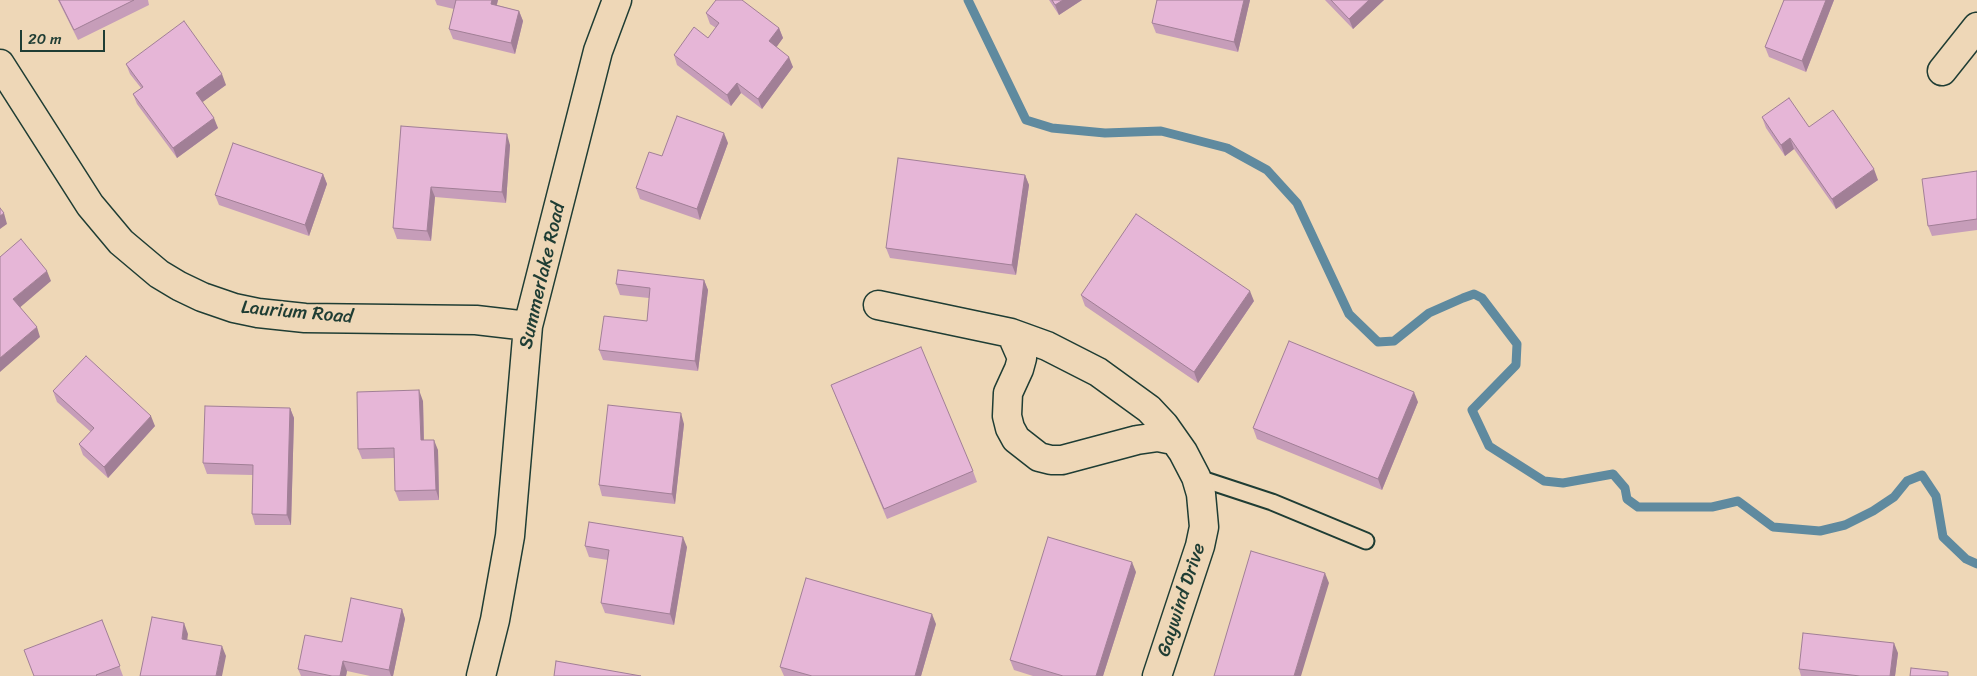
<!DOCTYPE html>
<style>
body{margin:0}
#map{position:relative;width:1977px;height:676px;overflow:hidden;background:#eed7b7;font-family:Sriracha,sans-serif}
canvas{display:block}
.scale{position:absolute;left:20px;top:30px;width:85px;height:22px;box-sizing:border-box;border:2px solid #1f3d34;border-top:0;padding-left:6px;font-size:15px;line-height:18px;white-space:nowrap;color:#1f3d34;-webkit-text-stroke:4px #eed7b7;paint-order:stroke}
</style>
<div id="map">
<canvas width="1977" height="676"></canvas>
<div class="scale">20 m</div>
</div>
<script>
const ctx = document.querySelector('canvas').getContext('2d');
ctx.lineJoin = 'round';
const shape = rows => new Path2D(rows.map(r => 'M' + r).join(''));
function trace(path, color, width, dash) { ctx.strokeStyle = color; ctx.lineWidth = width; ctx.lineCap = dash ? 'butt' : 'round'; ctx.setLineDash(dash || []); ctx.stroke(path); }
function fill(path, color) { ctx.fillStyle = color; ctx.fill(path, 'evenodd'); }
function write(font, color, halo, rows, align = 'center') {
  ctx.font = font + ' Sriracha,sans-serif'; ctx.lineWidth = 4; ctx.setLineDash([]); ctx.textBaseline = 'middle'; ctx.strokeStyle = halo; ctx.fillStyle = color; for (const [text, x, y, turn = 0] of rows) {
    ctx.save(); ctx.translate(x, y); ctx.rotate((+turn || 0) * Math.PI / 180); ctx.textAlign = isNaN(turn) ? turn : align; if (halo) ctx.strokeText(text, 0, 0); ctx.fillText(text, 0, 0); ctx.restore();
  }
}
trace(shape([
 [968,0,1026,120,1052,128,1105,133,1161,131,1227,148,1267,170,1297,203,1349,314,1378,342,1394,341,1429,313,1463,298,1474,294,1482,298,1517,344,1516,365,1472,410,1489,446,1544,481,1563,483,1613,474,1625,488,1627,499,1638,507,1712,507,1738,501,1773,527,1820,531,1845,525,1873,511,1894,497,1907,481,1922,475,1936,496,1943,537,1966,559,1977,564]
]), '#5f8a9f', 9);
const lane = shape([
 [1196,477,1272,502,1366,541]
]);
const street = shape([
 [0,64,90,205,121,242,159,274,179,286,202,297,234,308,258,313,305,318,476,320,528,326],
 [1942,71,1977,27],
 [878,305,1011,333,1047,346,1098,372,1149,409,1164,425,1183,452,1196,477,1201,494,1204,527,1200,546,1157,676],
 [1011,333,1022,358,1019,369,1008,393,1007,416,1010,428,1016,439,1039,457,1051,460,1062,460,1137,440,1158,437,1173,440],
 [481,676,495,620,510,536,528,326,598,51,617,0]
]);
trace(lane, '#1f3d34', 19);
trace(street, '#1f3d34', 31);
trace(lane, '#eed7b7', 15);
trace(street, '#eed7b7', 28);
fill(shape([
 [58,0,148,0,149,5,78,40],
 [435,0,498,0,497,5,519,11,523,21,515,54,453,39,449,29,454,9,437,5],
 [1049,0,1082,0,1059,15],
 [1250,0,1238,52,1156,33,1152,23],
 [1325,0,1384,0,1353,29],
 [1784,0,1834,0,1806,72,1769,57,1765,47],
 [706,13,779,28,783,38,776,47,793,67,762,109,741,93,731,106,677,65,674,55,708,38,716,28,710,24],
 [126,64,226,85,202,102,218,128,177,158,137,104,133,94,141,88,130,74],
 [1762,117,1809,127,1878,180,1836,209,1794,149,1785,156,1766,128],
 [401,126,510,145,506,203,435,197,431,241,397,239,393,228],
 [728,143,700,220,640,199,636,188,662,156],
 [1977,171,1977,230,1932,236,1928,226],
 [323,174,327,184,309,236,219,205,215,195],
 [1025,175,1029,185,1016,275,890,258,886,248],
 [704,280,708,290,698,371,603,360,599,350,647,321,649,298,620,295,616,284],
 [1081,295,1254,301,1198,383,1085,306],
 [831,385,973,471,977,482,887,519],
 [53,391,155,426,108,478,83,455,79,444,91,432,57,402],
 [423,401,424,440,438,450,439,500,399,501,395,491,394,458,362,459,358,449],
 [1418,402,1382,490,1257,439,1253,428],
 [290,408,294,418,291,525,255,525,252,514,253,475,207,474,203,463],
 [684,424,675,504,602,496,599,485],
 [585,546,687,547,674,625,605,613,601,603,608,560,589,557],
 [1136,572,1103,676,1033,676,1014,670,1010,660],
 [402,609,405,619,393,676,370,676,347,671,346,676,301,676,298,669,342,642],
 [102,620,123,676,34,676],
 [936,624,921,676,784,676,780,667],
 [1898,653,1895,676,1801,676,1799,669]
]), '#c69db9');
fill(shape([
 [492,0,498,0,494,14,491,4],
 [1063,0,1082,0,1059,15,1055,5],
 [1244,0,1250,0,1238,52,1234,42],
 [1369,0,1384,0,1353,29,1349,19],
 [1826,0,1834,0,1806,72,1802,61],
 [519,11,523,21,515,54,511,43],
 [779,28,783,38,773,52,769,41],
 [789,57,793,67,762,109,758,99],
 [222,74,226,85,200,104,196,93],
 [737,83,741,93,731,106,727,95],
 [214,118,218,128,177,158,173,148],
 [724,133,728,143,700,220,697,209],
 [507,134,510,145,506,203,502,192],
 [1790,138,1794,149,1785,156,1781,145],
 [1874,169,1878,180,1836,209,1832,199],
 [323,174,327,184,309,236,305,225],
 [1025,175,1029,185,1016,275,1012,265],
 [431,187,435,197,431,241,427,231],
 [4,213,7,224,0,229,0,216],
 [47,271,51,281,17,310,13,299],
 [704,280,708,290,698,371,695,361],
 [1250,291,1254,301,1198,383,1194,372],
 [37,327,40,337,0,372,0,358],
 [419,390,423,401,424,450,421,440],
 [1414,392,1418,402,1382,490,1378,479],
 [290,408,294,418,291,525,287,515],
 [681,413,684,424,675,504,672,494],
 [151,416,155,426,108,478,104,467],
 [434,440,438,450,439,500,436,490],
 [683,537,687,547,674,625,670,614],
 [1132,562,1136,572,1103,676,1096,676],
 [1325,573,1329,583,1301,676,1294,676],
 [402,609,405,619,393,676,391,676,389,670],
 [932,614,936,624,921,676,915,676],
 [184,623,188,634,186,649,182,639],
 [1894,643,1898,653,1895,676,1890,676],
 [222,646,226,656,222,676,216,676],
 [343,661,347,671,346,676,340,676]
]), '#a17f96');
const building = shape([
 [59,0,134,0,74,30,59,0],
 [456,0,492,0,491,4,519,11,511,43,449,29,456,0],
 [716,0,742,0,779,28,769,41,789,57,758,99,737,83,727,95,674,55,694,27,708,38,719,23,706,13,716,0],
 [1052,0,1063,0,1055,5,1052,0],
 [1157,0,1244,0,1234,42,1152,23,1157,0],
 [1331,0,1369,0,1349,19,1331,0],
 [1784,0,1826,0,1802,61,1765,47,1784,0],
 [184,21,222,74,196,93,214,118,173,148,133,94,143,87,126,64,184,21],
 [1789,98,1809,127,1833,110,1874,169,1832,199,1790,138,1781,145,1762,117,1789,98],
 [677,116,724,133,697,209,636,188,649,152,662,156,677,116],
 [401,126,507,134,502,192,431,187,427,231,393,228,401,126],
 [233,143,323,174,305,225,215,195,233,143],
 [898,158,1025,175,1012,265,886,248,898,158],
 [1977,171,1977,219,1928,226,1922,179,1977,171],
 [0,208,4,213,0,216,0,208],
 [1136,214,1250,291,1194,372,1081,295,1136,214],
 [21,239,47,271,13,299,37,327,0,358,0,257,21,239],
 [618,270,704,280,695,361,599,350,604,316,647,321,650,288,616,284,618,270],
 [1289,341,1414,392,1378,479,1253,428,1289,341],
 [921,347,973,471,884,509,831,385,921,347],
 [86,356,151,416,104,467,79,444,94,428,53,391,86,356],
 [419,390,421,440,434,440,436,490,395,491,394,448,358,449,357,392,419,390],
 [608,405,681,413,672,494,599,485,608,405],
 [205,406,290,408,287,515,252,514,253,465,203,463,205,406],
 [589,522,683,537,670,614,601,603,609,550,585,546,589,522],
 [1048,537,1132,562,1096,676,1063,676,1010,660,1048,537],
 [1251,551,1325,573,1294,676,1214,676,1251,551],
 [806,578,932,614,915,676,812,676,780,667,806,578],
 [351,598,402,609,389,670,343,661,340,676,332,676,298,669,305,635,342,642,351,598],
 [152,617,184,623,182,639,222,646,216,676,140,676,152,617],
 [102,620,120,666,96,675,97,676,34,676,24,650,102,620],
 [1803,633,1894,643,1890,676,1860,676,1799,669,1803,633],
 [556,661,641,676,554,676,556,661],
 [1911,668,1948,672,1948,676,1910,676,1911,668]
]);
fill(building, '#e6b6d7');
trace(building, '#a17f96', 1);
write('19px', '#1f3d34', '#eed7b7', [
 ["Summerlake Road",543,276,-77],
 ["Laurium Road",297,313,5],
 ["Gaywind Drive",1182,600,-72]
]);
</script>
